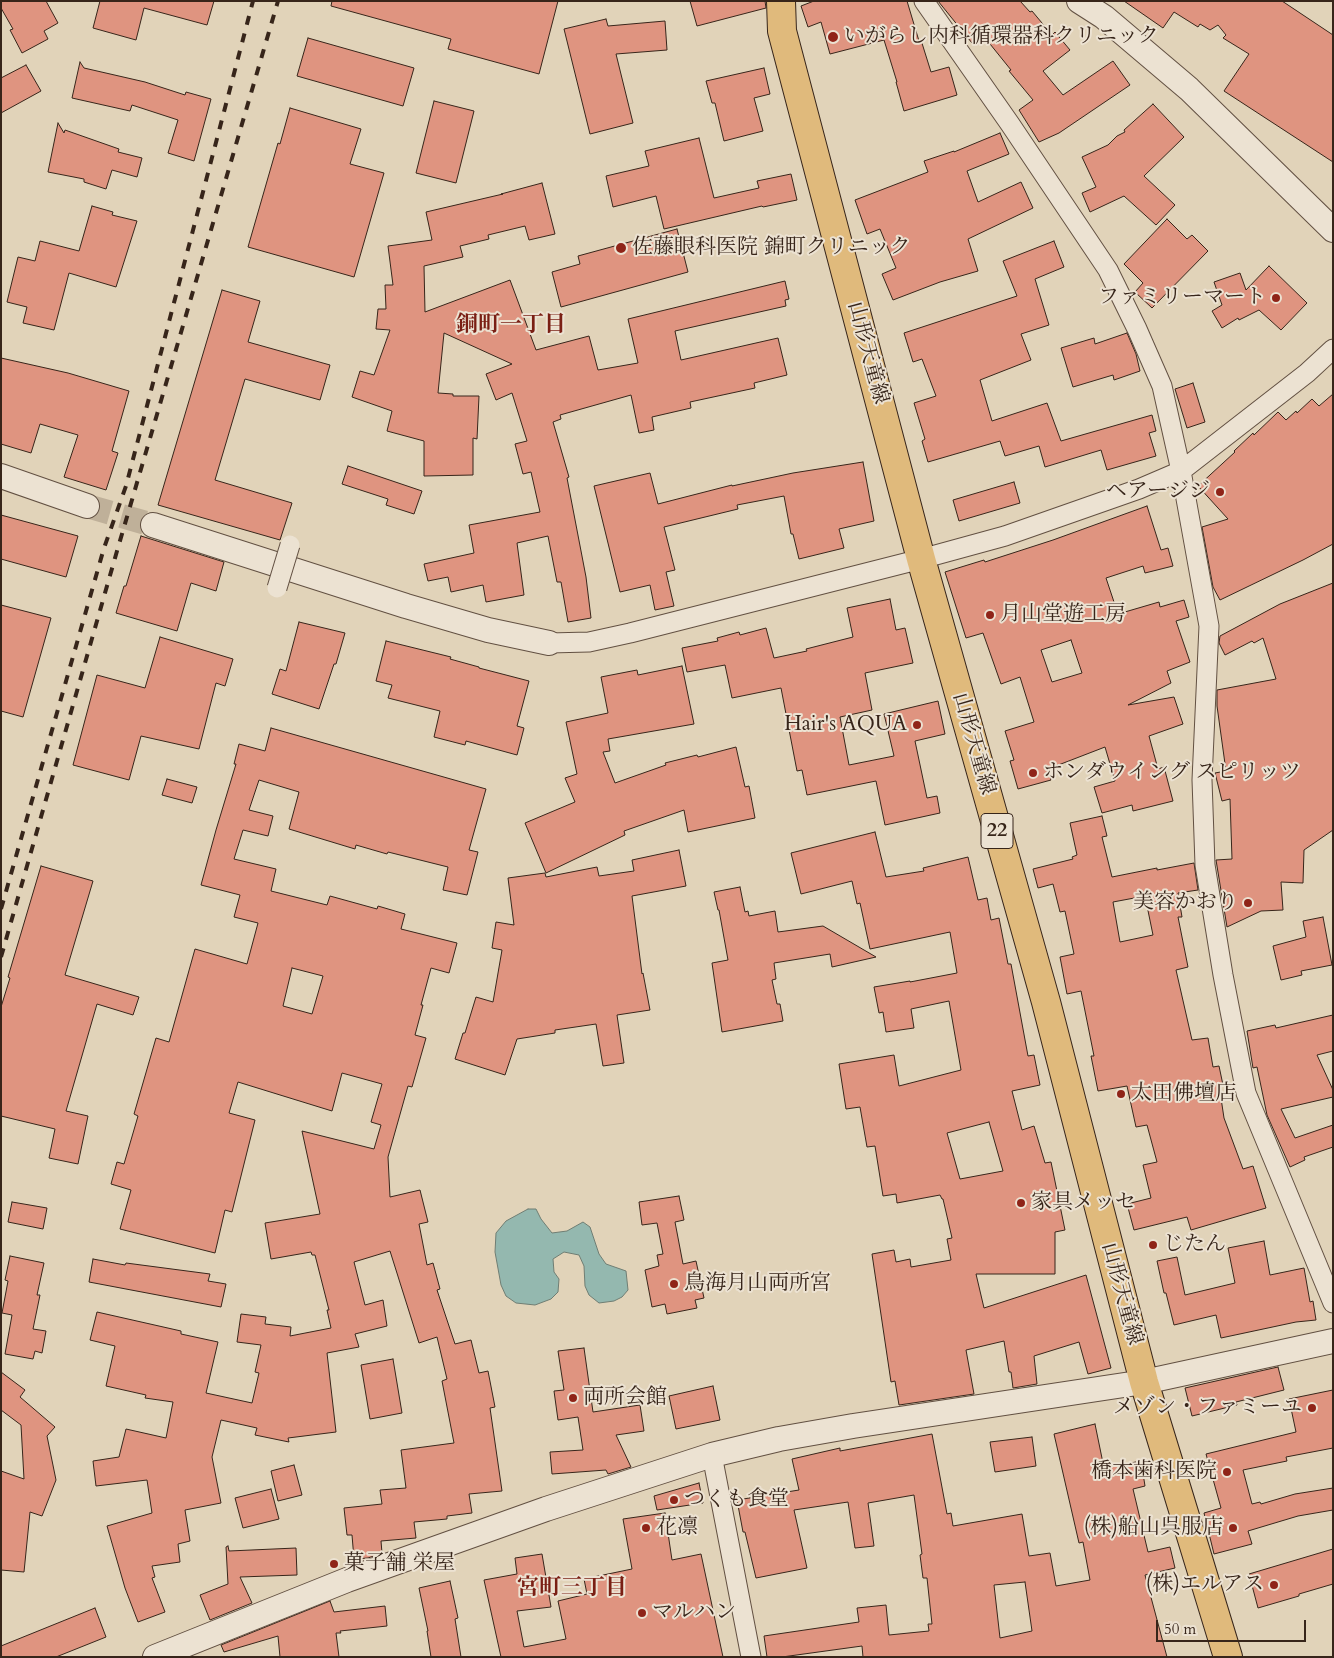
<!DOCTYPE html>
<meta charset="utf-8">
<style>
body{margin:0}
#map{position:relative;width:1334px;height:1658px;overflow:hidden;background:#e1d3b9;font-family:Cardo,serif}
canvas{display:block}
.frame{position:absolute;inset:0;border:2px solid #37251a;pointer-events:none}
.scale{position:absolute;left:1156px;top:1620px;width:150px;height:22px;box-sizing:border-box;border:2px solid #37251a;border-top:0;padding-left:6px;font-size:15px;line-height:18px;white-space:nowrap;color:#37251a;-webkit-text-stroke:4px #ece2d2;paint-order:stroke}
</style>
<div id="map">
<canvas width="1334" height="1658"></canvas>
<div class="frame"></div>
<div class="scale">50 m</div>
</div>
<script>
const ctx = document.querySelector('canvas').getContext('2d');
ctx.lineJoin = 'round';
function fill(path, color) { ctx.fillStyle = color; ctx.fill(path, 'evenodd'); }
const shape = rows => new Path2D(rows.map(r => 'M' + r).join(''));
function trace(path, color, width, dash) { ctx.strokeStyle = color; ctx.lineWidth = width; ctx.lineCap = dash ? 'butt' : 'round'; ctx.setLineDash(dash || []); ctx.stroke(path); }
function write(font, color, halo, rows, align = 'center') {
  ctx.font = font + ' Cardo,"Noto Serif JP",serif'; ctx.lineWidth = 4; ctx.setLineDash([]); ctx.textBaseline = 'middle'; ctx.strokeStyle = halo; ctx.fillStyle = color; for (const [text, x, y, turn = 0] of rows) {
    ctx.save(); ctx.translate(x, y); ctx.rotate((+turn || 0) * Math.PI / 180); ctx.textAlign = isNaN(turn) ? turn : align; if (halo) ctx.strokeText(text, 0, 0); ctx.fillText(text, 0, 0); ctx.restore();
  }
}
const water = shape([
 [528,1209,536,1209,541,1219,552,1233,567,1231,583,1222,590,1227,599,1254,606,1264,626,1271,628,1290,622,1297,614,1301,599,1303,589,1295,585,1286,584,1266,579,1255,564,1252,553,1259,554,1272,559,1279,558,1292,551,1299,535,1305,516,1303,506,1296,501,1285,495,1252,496,1233,506,1221,528,1209]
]);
fill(water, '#94b8af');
trace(water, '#6f7d73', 1);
const building = shape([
 [1,1,46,1,58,23,44,31,48,39,22,53,10,30,13,29,1,8,1,1],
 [100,1,214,1,207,25,144,8,136,40,93,28,100,1],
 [332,1,558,1,539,74,448,49,451,39,331,6,332,1],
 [690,1,765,1,766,8,697,26,690,1],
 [814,1,907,1,919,41,921,40,931,72,949,67,957,95,904,111,896,82,897,82,884,40,830,54,821,22,808,27,801,6,814,1],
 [938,1,1020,1,1030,12,1032,11,1052,35,1055,32,1070,50,1043,71,1063,95,1113,61,1130,85,1059,133,1039,142,1019,110,1033,100,1009,71,1011,70,986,39,980,44,978,40,972,43,938,1],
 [1124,1,1282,1,1333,35,1333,162,1224,91,1249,54,1223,38,1226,35,1218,25,1210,30,1200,24,1198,27,1174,12,1163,28,1124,1],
 [606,19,608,26,665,21,667,50,616,54,633,123,590,134,564,29,606,19],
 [308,38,414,68,403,106,297,76,308,38],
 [80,62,84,68,145,82,185,95,186,92,211,99,194,161,168,153,178,120,132,105,130,111,72,98,80,62],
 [26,65,41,91,1,113,1,78,26,65],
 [764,68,770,94,754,98,763,131,724,141,715,103,712,103,706,81,764,68],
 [434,101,474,111,456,183,416,173,434,101],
 [1153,104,1184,137,1144,176,1175,205,1156,225,1124,196,1090,212,1082,193,1096,187,1082,157,1108,145,1117,136,1125,132,1124,130,1153,104],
 [290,108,361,129,350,164,384,173,354,277,248,247,278,143,280,144,290,108],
 [58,123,64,133,65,130,119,149,118,152,142,158,137,177,112,170,106,189,84,182,84,179,48,172,58,123],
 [1000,133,1009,154,967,171,978,202,1021,182,1033,208,968,239,978,271,940,282,893,300,882,274,896,268,880,229,867,234,855,200,928,172,924,161,954,151,954,152,1000,133],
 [699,138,714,198,759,188,757,181,791,174,797,200,763,207,762,206,664,229,656,196,613,207,606,176,649,166,645,151,699,138],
 [542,183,555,234,529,240,525,226,488,235,489,239,460,246,463,257,424,266,425,312,510,280,536,350,589,336,598,370,638,363,628,319,785,281,789,299,785,300,786,306,675,331,681,360,778,338,787,375,754,383,755,388,690,402,691,408,652,417,654,430,639,433,631,395,560,415,561,419,553,422,569,477,567,478,586,577,591,618,568,622,561,582,557,582,548,536,517,543,524,595,486,602,483,585,451,592,448,577,428,581,424,564,474,553,469,525,540,512,531,472,523,474,515,444,527,441,512,393,496,400,486,374,512,364,444,333,438,393,453,394,453,396,479,396,477,439,473,438,473,475,424,476,424,441,387,431,392,411,352,397,360,371,374,375,390,330,376,329,378,309,386,309,385,285,393,285,388,246,432,240,426,212,503,194,501,194,542,183],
 [92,206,113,212,112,215,137,221,116,287,69,273,54,330,23,323,27,307,7,302,18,257,35,261,40,241,79,251,92,206],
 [1167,219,1187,239,1192,235,1208,251,1152,308,1135,292,1143,283,1124,264,1167,219],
 [677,229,688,272,561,307,552,272,580,264,578,256,677,229],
 [1054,241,1064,267,1035,279,1049,325,1021,334,1031,360,980,380,992,421,1047,403,1061,441,1152,415,1156,431,1149,433,1156,456,1107,470,1101,450,1045,467,1039,446,1005,456,1000,441,928,462,922,441,925,439,914,403,936,396,922,359,913,362,904,333,1017,296,1003,261,1054,241],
 [1269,266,1307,303,1281,330,1259,310,1239,320,1238,318,1222,328,1212,311,1222,305,1214,282,1240,273,1246,290,1269,266],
 [222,290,260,301,248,342,330,365,320,400,245,379,215,480,292,503,280,540,158,505,222,290],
 [1127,333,1136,354,1140,371,1114,380,1113,375,1073,387,1061,348,1094,338,1095,344,1127,333],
 [1,358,68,373,129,391,112,451,118,453,106,490,64,477,78,435,40,424,31,453,1,444,1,358],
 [1193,383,1205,422,1187,428,1175,389,1193,383],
 [1333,394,1333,544,1303,560,1220,600,1213,587,1202,527,1228,519,1198,486,1235,452,1234,451,1253,433,1254,435,1278,412,1286,420,1296,411,1297,413,1312,399,1319,406,1333,394],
 [863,462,874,521,839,529,844,548,799,559,793,534,791,534,784,496,737,505,738,509,664,527,675,570,666,572,674,606,655,610,650,585,620,592,594,486,650,473,658,504,732,485,732,486,793,473,863,462],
 [348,466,422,491,414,514,386,505,388,499,342,484,348,466],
 [1014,482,1020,503,959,521,953,500,1014,482],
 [1147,506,1161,550,1168,548,1173,566,1145,573,1143,566,1106,578,1118,614,1159,602,1160,607,1184,600,1189,617,1176,621,1190,662,1167,671,1171,683,1128,705,1174,697,1183,724,1149,736,1158,769,1164,767,1173,801,1133,811,1132,805,1102,813,1094,787,1115,781,1105,747,1048,769,1051,780,1018,789,1010,761,1014,760,1005,731,1034,722,1020,677,1001,684,983,633,966,638,945,572,984,560,985,562,1053,540,1147,506],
 [1071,640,1082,673,1052,682,1041,650,1071,640],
 [1,515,78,536,66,577,1,559,1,515],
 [141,536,224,562,216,591,191,583,177,631,116,613,124,586,126,586,141,536],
 [1333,583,1333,830,1304,850,1303,883,1281,882,1283,910,1261,911,1227,927,1216,860,1232,859,1230,799,1222,801,1215,773,1226,771,1217,706,1217,690,1276,679,1263,638,1254,643,1252,641,1225,655,1219,643,1220,636,1280,604,1333,583],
 [890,599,896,630,905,628,913,663,865,673,872,710,840,717,849,765,894,756,884,714,938,701,945,734,915,741,927,798,937,796,940,813,885,825,876,781,807,795,802,770,797,771,781,688,732,698,725,665,687,672,682,648,718,641,717,638,739,632,740,635,766,628,774,658,807,651,806,649,853,637,847,608,890,599],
 [1,605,51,618,23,717,1,711,1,605],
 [299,622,345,633,336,664,334,664,319,709,272,694,280,669,286,671,299,622],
 [160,637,233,659,225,686,216,683,199,749,141,736,129,780,73,765,97,675,145,688,160,637],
 [386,641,451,657,450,659,479,667,479,668,529,681,517,726,524,728,517,755,466,741,465,745,434,737,440,711,388,698,392,685,376,681,386,641],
 [682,666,694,724,608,739,610,751,603,752,615,783,666,765,665,763,697,755,698,757,736,747,745,787,749,786,755,818,688,832,684,810,624,831,625,835,546,873,525,823,575,802,565,778,577,774,566,722,608,713,601,677,637,670,638,675,682,666],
 [271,728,486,789,469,850,478,852,467,895,443,890,448,867,388,852,387,854,356,845,355,849,289,829,299,792,259,780,249,810,273,816,268,836,243,830,234,859,276,869,271,891,327,905,330,896,377,909,378,906,405,914,401,929,457,943,449,973,431,968,421,1005,423,1005,415,1035,426,1038,412,1087,408,1086,388,1157,390,1197,420,1190,428,1222,419,1224,427,1265,433,1263,440,1289,437,1290,455,1344,471,1340,479,1373,488,1371,495,1407,490,1408,502,1491,469,1494,472,1513,447,1516,447,1519,414,1522,416,1538,381,1541,382,1553,368,1558,354,1559,352,1535,347,1535,344,1508,382,1504,380,1490,406,1488,401,1450,454,1443,442,1381,447,1379,437,1337,419,1343,390,1251,354,1262,365,1305,383,1300,387,1326,355,1334,359,1347,327,1353,336,1432,288,1438,289,1442,255,1435,257,1428,221,1420,212,1457,221,1503,185,1510,190,1541,178,1544,180,1562,152,1566,155,1577,152,1578,165,1612,138,1622,125,1588,107,1526,152,1513,147,1480,96,1486,93,1461,119,1457,126,1429,166,1438,173,1402,145,1398,146,1395,106,1386,115,1346,90,1340,97,1312,181,1331,181,1334,218,1342,206,1393,252,1403,259,1373,255,1372,261,1345,237,1342,241,1314,266,1317,265,1324,291,1327,290,1336,331,1328,327,1310,329,1310,315,1255,312,1255,311,1252,271,1259,265,1223,320,1214,302,1131,374,1149,381,1125,371,1122,382,1084,342,1073,332,1111,238,1082,229,1113,255,1120,232,1212,225,1210,215,1253,120,1229,131,1190,111,1184,117,1162,124,1164,138,1116,134,1114,156,1038,169,1042,195,949,247,964,258,923,234,917,240,895,201,885,216,830,236,764,234,764,239,744,265,751,271,728],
 [292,968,323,976,312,1014,283,1006,292,968],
 [167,779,197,787,192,803,162,795,167,779],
 [1102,816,1107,836,1102,837,1112,877,1157,868,1157,870,1194,863,1198,890,1178,893,1182,917,1178,917,1188,967,1176,970,1192,1040,1208,1038,1213,1067,1219,1066,1223,1085,1219,1085,1224,1118,1243,1169,1253,1166,1266,1208,1191,1230,1187,1217,1134,1230,1127,1204,1151,1198,1143,1165,1157,1162,1147,1125,1136,1127,1127,1086,1098,1091,1091,1056,1094,1056,1081,991,1067,994,1060,957,1074,954,1065,911,1060,912,1053,884,1038,888,1033,869,1073,859,1072,857,1077,855,1070,823,1102,816],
 [1145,896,1153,935,1120,942,1113,902,1145,896],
 [875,832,886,877,924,871,923,868,968,857,978,900,987,898,991,920,999,918,1008,964,1011,964,1028,1056,1034,1055,1040,1085,1012,1091,1022,1130,1034,1126,1045,1163,1051,1162,1065,1230,1055,1232,1055,1274,976,1274,984,1308,1086,1275,1111,1368,1088,1374,1079,1342,1034,1356,1037,1384,1013,1388,1011,1372,1009,1372,1004,1341,966,1350,974,1394,899,1405,895,1381,891,1382,872,1254,894,1250,896,1262,910,1259,911,1267,951,1260,947,1239,952,1238,943,1199,942,1199,940,1195,897,1203,896,1194,883,1196,875,1146,867,1147,860,1107,846,1109,839,1064,894,1055,899,1086,961,1070,949,1001,911,1009,914,1028,886,1032,883,1012,879,1013,874,987,910,981,910,982,957,973,950,932,870,949,860,903,857,904,852,881,801,894,791,853,875,832],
 [989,1122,1003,1171,960,1179,947,1133,989,1122],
 [679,850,686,886,632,896,642,974,643,973,650,1010,617,1015,624,1063,603,1066,596,1024,555,1030,555,1033,517,1039,505,1075,455,1059,463,1033,465,1033,476,997,493,1002,502,950,492,948,496,922,514,925,508,878,545,873,546,877,597,867,599,876,634,871,632,860,679,850],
 [41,866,93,881,65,975,139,997,133,1015,97,1004,66,1111,88,1116,78,1164,49,1158,55,1129,1,1116,1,1007,10,978,8,977,41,866],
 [740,887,745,912,748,911,749,916,775,911,778,932,823,926,876,957,832,967,830,954,774,963,776,979,772,980,777,1004,780,1004,783,1021,722,1032,712,963,728,960,719,910,718,910,714,892,740,887],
 [1323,917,1332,965,1301,971,1302,975,1281,980,1273,946,1306,937,1303,921,1323,917],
 [1333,1015,1333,1051,1317,1055,1333,1090,1333,1097,1281,1109,1295,1138,1333,1125,1333,1147,1304,1157,1305,1160,1290,1167,1267,1115,1257,1067,1253,1068,1247,1031,1275,1025,1276,1028,1333,1015],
 [679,1196,684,1220,675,1222,683,1264,696,1261,704,1298,695,1300,697,1308,667,1314,665,1304,652,1307,645,1270,659,1266,657,1255,663,1254,657,1223,642,1225,639,1202,679,1196],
 [12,1202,47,1208,43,1229,8,1222,12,1202],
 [1264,1241,1270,1275,1304,1268,1310,1302,1313,1301,1316,1320,1296,1322,1221,1338,1216,1315,1174,1325,1166,1293,1164,1293,1157,1261,1177,1257,1185,1295,1235,1283,1228,1248,1264,1241],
 [10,1256,44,1263,37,1295,40,1295,33,1329,46,1331,42,1353,35,1351,33,1359,5,1354,12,1315,2,1313,8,1281,5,1280,10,1256],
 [93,1259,125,1265,126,1263,210,1274,208,1281,226,1284,221,1307,89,1282,93,1259],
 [584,1348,593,1412,640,1405,644,1431,616,1435,631,1467,608,1474,606,1470,552,1474,550,1452,583,1450,578,1417,558,1420,554,1391,564,1390,558,1351,584,1348],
 [393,1359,402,1413,370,1419,361,1365,393,1359],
 [1278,1367,1284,1390,1236,1402,1237,1405,1192,1416,1185,1388,1278,1367],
 [1,1372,25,1390,20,1397,55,1427,47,1436,56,1480,42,1516,30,1512,24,1572,1,1570,1,1471,24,1479,21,1425,1,1410,1,1372],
 [713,1386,720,1420,676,1429,669,1396,713,1386],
 [1333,1390,1333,1448,1286,1457,1287,1461,1243,1470,1252,1504,1260,1502,1261,1504,1295,1494,1333,1488,1333,1510,1298,1516,1248,1531,1252,1544,1214,1554,1204,1513,1221,1508,1206,1454,1296,1432,1289,1399,1333,1390],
 [1095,1424,1104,1468,1141,1461,1145,1486,1133,1489,1148,1552,1170,1547,1175,1568,1145,1575,1167,1657,863,1657,862,1646,782,1657,767,1657,764,1636,859,1622,857,1608,886,1605,889,1635,929,1631,928,1624,932,1624,927,1578,923,1578,920,1555,922,1554,914,1495,868,1503,874,1546,855,1548,848,1502,794,1510,807,1568,756,1578,745,1532,743,1532,737,1500,799,1490,792,1459,840,1448,840,1451,932,1434,947,1514,951,1513,953,1526,1022,1514,1029,1556,1050,1553,1056,1586,1090,1580,1083,1542,1079,1543,1054,1434,1095,1424],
 [1025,1582,1032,1631,1000,1638,994,1585,1025,1582],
 [1032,1437,1036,1466,995,1472,990,1442,1032,1437],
 [294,1465,302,1495,278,1501,271,1471,294,1465],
 [699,1483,703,1503,657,1510,654,1496,699,1483],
 [271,1489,279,1519,243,1528,235,1498,271,1489],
 [665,1513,672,1560,701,1554,723,1657,501,1657,484,1580,517,1574,515,1558,542,1554,551,1607,517,1611,524,1647,566,1639,558,1601,587,1594,584,1579,632,1569,623,1519,665,1513],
 [228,1546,229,1551,296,1548,297,1575,240,1577,252,1603,210,1620,200,1595,228,1584,226,1547,228,1546],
 [1333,1549,1333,1584,1299,1594,1299,1596,1258,1608,1249,1574,1333,1549],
 [450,1581,458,1618,455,1619,461,1657,431,1657,427,1631,428,1631,419,1588,450,1581],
 [330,1601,334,1612,385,1606,387,1626,340,1631,341,1633,336,1633,339,1657,280,1657,278,1636,224,1652,221,1645,330,1601],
 [95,1608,106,1637,56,1657,1,1657,1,1646,95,1608]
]);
fill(building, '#df9480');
trace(building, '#37251a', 1);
trace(shape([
 [87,506,153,525]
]), '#bfb099', 24, [24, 12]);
const minor = shape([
 [924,1,1010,124,1108,270,1137,329,1162,386,1181,471,1209,626,1202,780,1205,865,1223,975,1246,1093,1333,1303],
 [549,643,589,642,630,633,921,559,1005,536,1139,489,1181,471,1307,373,1333,349],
 [712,1455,751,1657]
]);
const tertiary = shape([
 [1079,1,1104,17,1189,89,1333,230],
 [1,476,87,506],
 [153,525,406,606,488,630,549,643],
 [155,1657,347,1580,546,1509,712,1455,779,1439,853,1426,1144,1382,1333,1341]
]);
const primary = shape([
 [781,1,782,31,921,559,1046,1002,1144,1382,1228,1657]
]);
trace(minor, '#625042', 21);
trace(tertiary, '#625042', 26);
trace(primary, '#37251a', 30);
trace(minor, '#ece2d2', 19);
trace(tertiary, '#ece2d2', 24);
trace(primary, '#e0ba7c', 28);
trace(shape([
 [1,909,104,548,126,486,253,1],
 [1,957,117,551,278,1]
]), '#37251a', 4, [9, 9]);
const minorBridge = shape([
 [277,588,290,545]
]);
trace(minorBridge, '#625042', 21, []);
trace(minorBridge, '#ece2d2', 19);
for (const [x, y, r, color] of [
 [833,37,6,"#8f2418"],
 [621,248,6,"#8f2418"],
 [1276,298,5,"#8f2418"],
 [1220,492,5,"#8f2418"],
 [990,615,5,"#8f2418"],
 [917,725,5,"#8f2418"],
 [1033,773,5,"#8f2418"],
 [1248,903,5,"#8f2418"],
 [1121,1094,5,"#8f2418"],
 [1021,1203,5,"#8f2418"],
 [1153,1245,5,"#8f2418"],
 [674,1284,5,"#8f2418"],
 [573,1398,5,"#8f2418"],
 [1312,1408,5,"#8f2418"],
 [1227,1472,5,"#8f2418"],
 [674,1500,5,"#8f2418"],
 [646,1528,5,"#8f2418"],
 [1233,1528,5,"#8f2418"],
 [334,1564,5,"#8f2418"],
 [1274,1585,5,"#8f2418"],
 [642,1613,5,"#8f2418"]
]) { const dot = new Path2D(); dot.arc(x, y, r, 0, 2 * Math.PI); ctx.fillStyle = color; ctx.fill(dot); trace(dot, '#ece2d2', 2); }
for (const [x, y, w] of [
 [997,831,32]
]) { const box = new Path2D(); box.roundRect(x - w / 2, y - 17.5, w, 35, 4); ctx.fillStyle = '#ece2d2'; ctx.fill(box); trace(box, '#37251a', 1); }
write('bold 20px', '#37251a', null, [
 ["22",997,831]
]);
write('21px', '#37251a', '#ece2d2', [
 ["いがらし内科循環器科クリニック",844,37],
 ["佐藤眼科医院 錦町クリニック",632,248],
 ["ファミリーマート",1266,298,"right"],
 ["ヘアージジ",1210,492,"right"],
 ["月山堂遊工房",1000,615],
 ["Hair's AQUA",907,725,"right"],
 ["ホンダウイング スピリッツ",1043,773],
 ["美容かおり",1238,903,"right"],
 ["太田佛壇店",1131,1094],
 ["家具メッセ",1031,1203],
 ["じたん",1163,1245],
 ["鳥海月山両所宮",684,1284],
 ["両所会館",583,1398],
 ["メゾン・ファミーユ",1302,1408,"right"],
 ["橋本歯科医院",1217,1472,"right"],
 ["つくも食堂",684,1500],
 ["花凛",656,1528],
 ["(株)船山呉服店",1223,1528,"right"],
 ["菓子舗 栄屋",344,1564],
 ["(株)エルアス",1264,1585,"right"],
 ["マルハン",652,1613]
], 'left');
write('21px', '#37251a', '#ece2d2', [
 ["山形天童線",867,353,75],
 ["山形天童線",973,744,74],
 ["山形天童線",1121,1294,75]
]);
write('bold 22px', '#7a1f14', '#ece2d2', [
 ["銅町一丁目",511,326],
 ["宮町三丁目",572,1589]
]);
</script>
